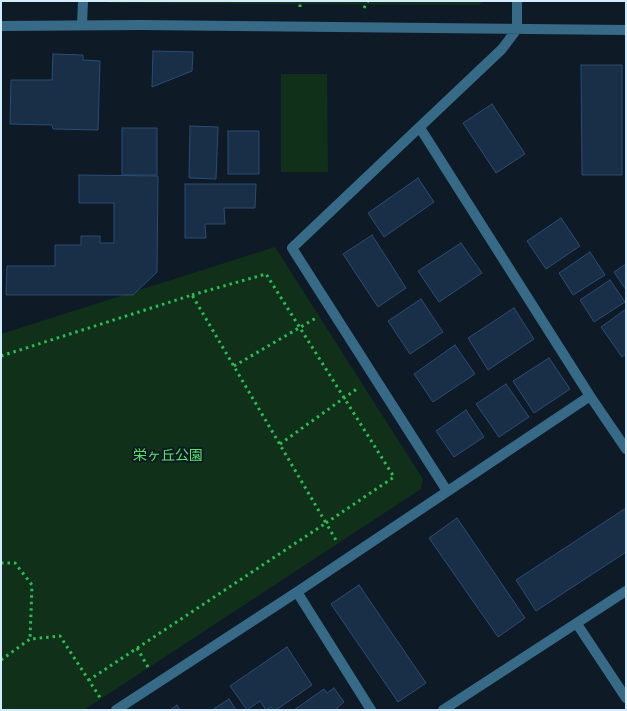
<!DOCTYPE html>
<meta charset="utf-8">
<style>
body{margin:0}
#map{position:relative;width:627px;height:711px;overflow:hidden;background:#0e1a26;font-family:Karla,sans-serif}
canvas{display:block}
.frame{position:absolute;inset:0;border:2px solid #d3ecff;pointer-events:none}
</style>
<div id="map">
<canvas width="627" height="711"></canvas>
<div class="frame"></div>
</div>
<script>
const ctx = document.querySelector('canvas').getContext('2d');
ctx.lineJoin = 'round';
function fill(path, color) { ctx.fillStyle = color; ctx.fill(path, 'evenodd'); }
const shape = rows => new Path2D(rows.map(r => 'M' + r).join(''));
function trace(path, color, width, dash) { ctx.strokeStyle = color; ctx.lineWidth = width; ctx.lineCap = dash ? 'butt' : 'round'; ctx.setLineDash(dash || []); ctx.stroke(path); }
function write(font, color, halo, rows, align = 'center') {
  ctx.font = font + ' Karla,"Noto Sans JP",sans-serif'; ctx.lineWidth = 4; ctx.setLineDash([]); ctx.textBaseline = 'middle'; ctx.strokeStyle = halo; ctx.fillStyle = color; for (const [text, x, y, turn = 0] of rows) {
    ctx.save(); ctx.translate(x, y); ctx.rotate((+turn || 0) * Math.PI / 180); ctx.textAlign = isNaN(turn) ? turn : align; if (halo) ctx.strokeText(text, 0, 0); ctx.fillText(text, 0, 0); ctx.restore();
  }
}
fill(shape([
 [107,1,483,1,479,5,108,3],
 [281,74,327,74,328,172,281,172],
 [275,247,423,479,421,489,84,710,1,710,1,334]
]), '#11301a');
const building = shape([
 [153,51,193,52,192,71,152,87,153,51],
 [53,54,83,55,83,60,100,61,98,130,53,129,52,125,10,124,11,80,52,80,53,54],
 [581,65,622,65,622,175,582,175,581,65],
 [492,104,525,154,496,173,463,123,492,104],
 [190,126,218,127,216,179,189,178,190,126],
 [122,128,157,128,157,175,122,175,122,128],
 [228,131,259,131,259,174,228,174,228,131],
 [79,175,158,176,157,272,133,295,6,295,7,266,55,266,55,245,81,245,81,236,100,236,100,243,114,243,114,203,79,203,79,175],
 [418,178,434,202,384,237,368,213,418,178],
 [185,184,256,184,255,208,224,208,225,224,205,224,206,238,185,238,185,184],
 [561,218,580,246,546,269,527,241,561,218],
 [372,235,406,288,378,307,343,254,372,235],
 [461,243,482,273,439,302,418,271,461,243],
 [590,252,605,275,573,295,559,273,590,252],
 [626,264,626,290,614,272,626,264],
 [610,280,625,302,594,322,580,300,610,280],
 [421,299,443,332,410,354,388,321,421,299],
 [514,308,534,339,488,370,468,338,514,308],
 [626,309,626,354,622,357,601,327,626,309],
 [455,345,475,374,433,402,414,374,455,345],
 [549,358,570,389,534,413,513,381,549,358],
 [506,384,529,417,499,437,476,404,506,384],
 [466,410,484,437,454,457,436,431,466,410],
 [626,508,626,552,536,611,516,580,626,508],
 [457,518,525,618,498,637,429,538,457,518],
 [359,585,426,683,398,702,331,604,359,585],
 [287,647,312,685,276,710,273,710,271,707,266,710,260,701,247,710,230,686,287,647],
 [334,688,344,702,337,708,338,710,294,710,324,689,327,693,334,688],
 [229,699,236,710,212,710,229,699],
 [177,705,180,710,170,710,177,705]
]);
fill(building, '#192f48');
trace(building, '#2a4d75', 1);
trace(shape([
 [300,7,300,1],
 [364,8,368,1],
 [192,295,266,274,394,477,326,523,337,542],
 [1,356,192,295,326,523,89,680],
 [234,366,316,318],
 [280,444,358,388],
 [1,563,15,563,32,585,30,639],
 [137,648,148,667],
 [1,660,30,639,60,636,101,699]
]), '#2abd51', 3, [2.5, 4]);
trace(shape([
 [82,25,83,1],
 [1,26,141,25,626,30],
 [420,128,590,396,626,449],
 [447,491,292,248,502,49,517,29,517,1],
 [297,592,371,710],
 [577,624,626,698],
 [116,710,297,592,590,396],
 [443,710,626,591]
]), '#376a87', 10);
write('14px', '#59e564', '#0e1a26', [
 ["栄ヶ丘公園",168,456]
]);
</script>
